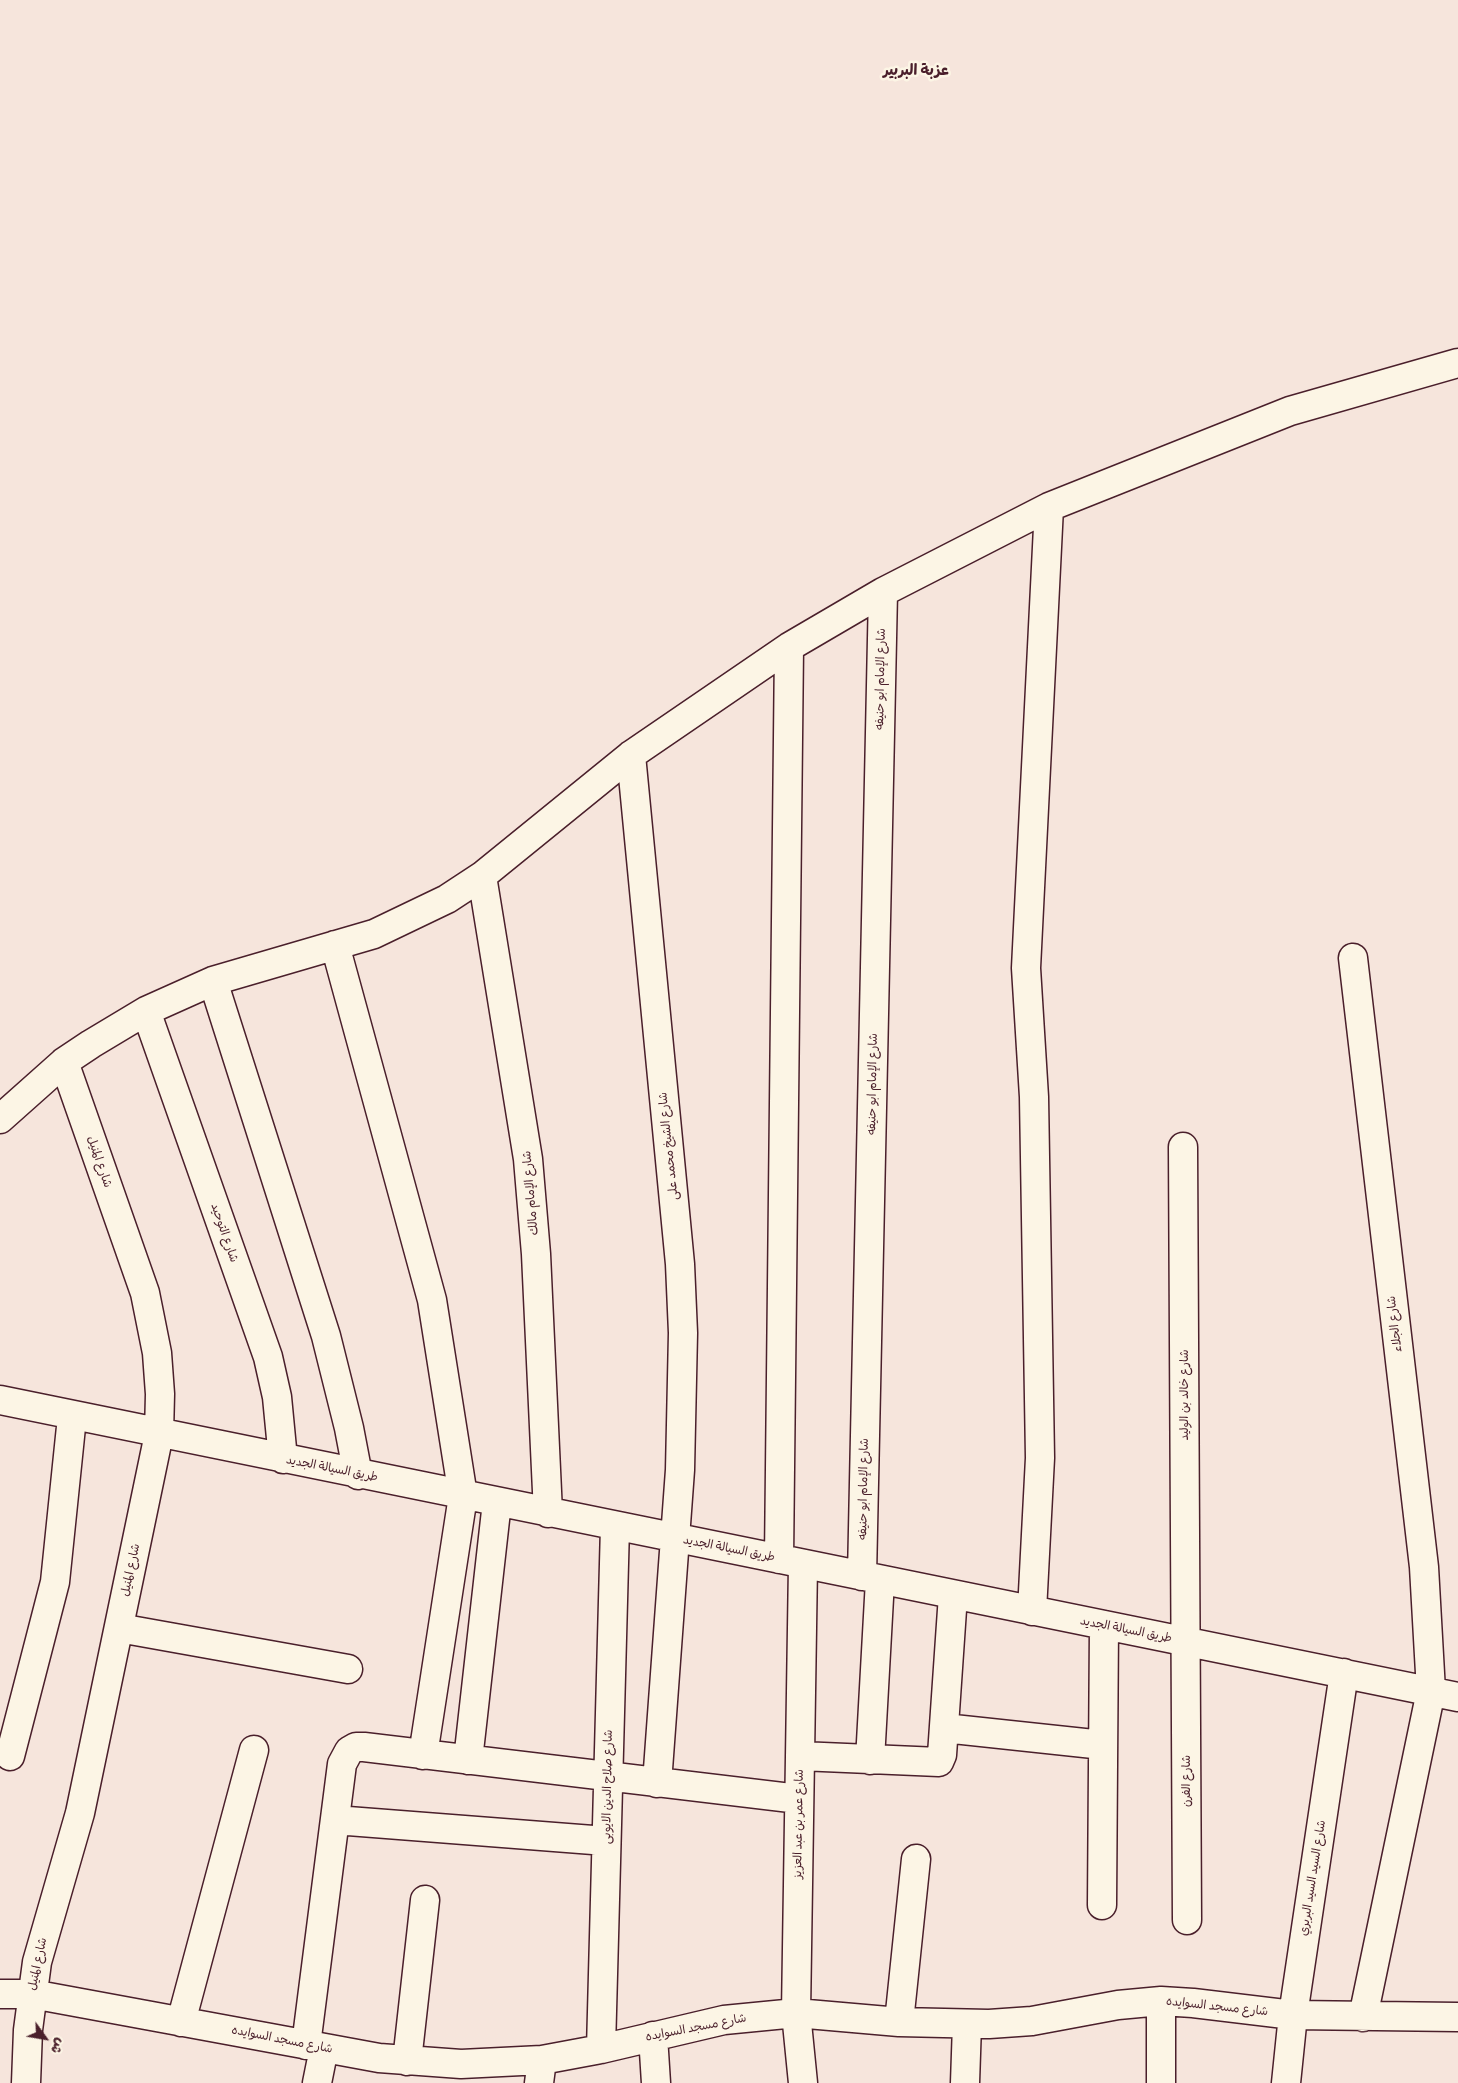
<!DOCTYPE html>
<meta charset="utf-8">
<style>
body{margin:0}
#map{position:relative;width:1458px;height:2083px;overflow:hidden;background:#f6e5dc;font-family:Pangolin,"Playpen Sans Arabic",sans-serif}
canvas{display:block}
.north{position:absolute;left:20px;top:2013px;width:50px;height:50px;-webkit-text-stroke:4px #fcf5e5;paint-order:stroke;rotate:122deg;font-size:14px;font-weight:700;line-height:20px;text-align:center;color:#4a1f2b}
.north::after{content:'';display:block;margin:auto;width:18px;height:22px;background:#4a1f2b;clip-path:polygon(50% 0,100% 100%,50% 72%,0 100%)}
</style>
<div id="map">
<canvas width="1458" height="2083"></canvas>
<div class="north">ش</div>
</div>
<script>
const ctx = document.querySelector('canvas').getContext('2d');
ctx.lineJoin = 'round';
const shape = rows => new Path2D(rows.map(r => 'M' + r).join(''));
function trace(path, color, width, dash) { ctx.strokeStyle = color; ctx.lineWidth = width; ctx.lineCap = dash ? 'butt' : 'round'; ctx.setLineDash(dash || []); ctx.stroke(path); }
function write(font, color, halo, rows, align = 'center') {
  ctx.font = font + ' Pangolin,"Playpen Sans Arabic",sans-serif'; ctx.lineWidth = 5; ctx.setLineDash([]); ctx.textBaseline = 'middle'; ctx.strokeStyle = halo; ctx.fillStyle = color; for (const [text, x, y, turn = 0] of rows) {
    ctx.save(); ctx.translate(x, y); ctx.rotate((+turn || 0) * Math.PI / 180); ctx.textAlign = isNaN(turn) ? turn : align; if (halo) ctx.strokeText(text, 0, 0); ctx.fillText(text, 0, 0); ctx.restore();
  }
}
const minor = shape([
 [631,755,680,1264,683,1333,680,1470,657,1783],
 [482,876,528,1159,536,1254,548,1513],
 [335,945,432,1300,463,1496,423,1755],
 [1353,958,1424,1567,1431,1691,1363,2017],
 [213,981,326,1336,349,1428,358,1475],
 [146,1011,268,1357,277,1397,283,1459],
 [0,1119,64,1062,91,1044,146,1011,213,981,374,934,447,899,482,876,631,755,789,647,883,592,1049,507,1290,411,1458,363],
 [1183,1147,1187,1920],
 [0,1400,1458,1697],
 [779,1559,789,647],
 [803,1564,796,2013,803,2083],
 [862,1576,883,592],
 [1032,1611,1040,1458,1034,1097,1026,968,1049,507],
 [119,1628,348,1669],
 [944,1728,1103,1745],
 [10,1756,55,1582,72,1417],
 [800,1756,939,1762,942,1755,953,1595],
 [468,1760,497,1502],
 [870,1760,880,1580],
 [335,1820,606,1841],
 [1102,1905,1104,1625],
 [0,1994,32,1994,379,2058,461,2064,542,2060,601,2049,724,2020,796,2013,899,2022,989,2024,1032,2021,1118,2005,1161,2001,1193,2003,1293,2015,1458,2017],
 [1161,2001,1161,2083],
 [181,2022,254,1750],
 [899,2022,916,1859],
 [653,2036,656,2083],
 [306,2045,342,1764,349,1751,356,1747,364,1747,799,1799],
 [601,2049,615,1526],
 [407,2061,425,1900],
 [26,2083,28,2030,37,1962,80,1813,159,1434,160,1394,157,1353,145,1293,64,1062],
 [317,2083,324,2048],
 [539,2083,542,2060],
 [965,2083,967,2024],
 [1286,2083,1293,2015,1344,1673]
]);
trace(minor, '#4a1f2b', 31);
trace(minor, '#fcf5e5', 28);
write('12px', '#4a1f2b', '#fcf5e5', [
 ["شارع الإمام ابو حنيفه",881,679,-89],
 ["شارع الإمام ابو حنيفه",873,1084,-89],
 ["شارع الشيخ محمد على",669,1146,-96],
 ["شارع المنيل",99,1162,71],
 ["شارع الإمام مالك",531,1193,-95],
 ["شارع التوحيد",224,1233,71],
 ["شارع الجلاء",1395,1324,-97],
 ["شارع خالد بن الوليد",1185,1395,-90],
 ["طريق السيالة الجديد",332,1469,11],
 ["شارع الإمام ابو حنيفه",864,1489,-89],
 ["طريق السيالة الجديد",729,1549,11],
 ["شارع المنيل",131,1570,-78],
 ["طريق السيالة الجديد",1126,1630,11],
 ["شارع الفرن",1187,1781,-90],
 ["شارع صلاح الدين الايوبى",608,1787,-89],
 ["شارع عمر بن عبد العزيز",799,1824,-89],
 ["شارع السيد السيد البربري",1313,1878,-81],
 ["شارع المنيل",38,1964,-78],
 ["شارع مسجد السوايده",1217,2007,6],
 ["شارع مسجد السوايده",696,2028,-11],
 ["شارع مسجد السوايده",282,2040,11]
]);
write('bold 15px', '#4a1f2b', '#fcf5e5', [
 ["عزبة البربير",916,71]
]);
</script>
